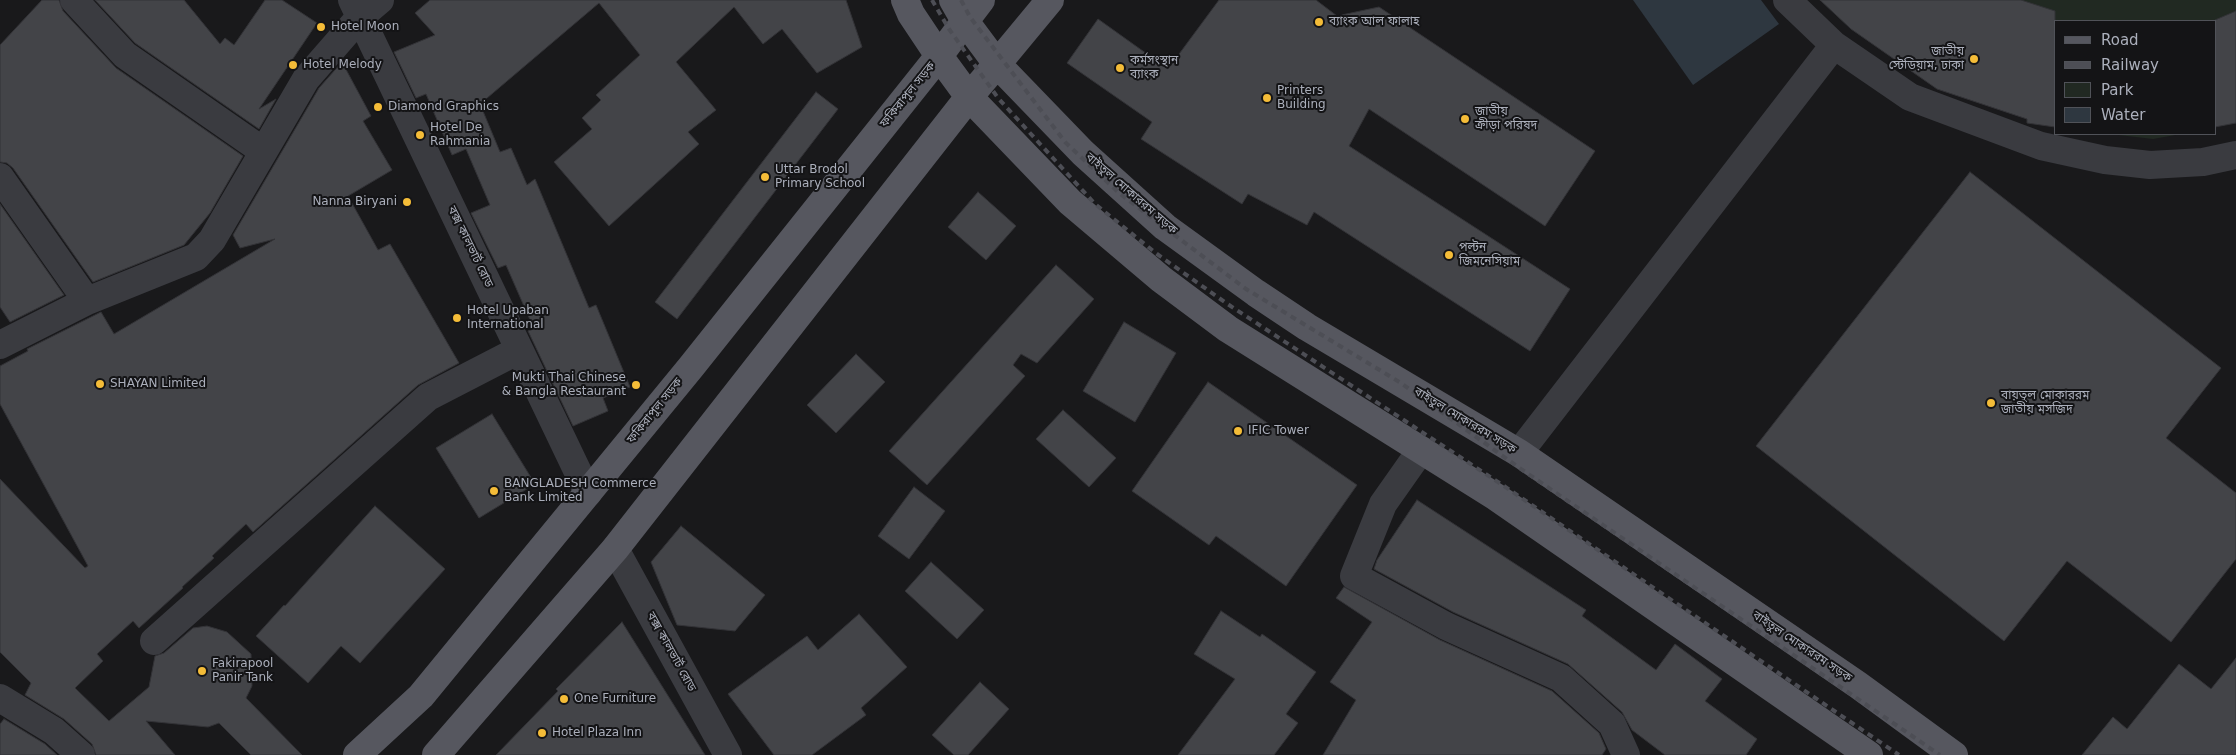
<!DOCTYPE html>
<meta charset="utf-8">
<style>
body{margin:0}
#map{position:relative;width:2236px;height:755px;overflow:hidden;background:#19191b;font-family:"DejaVu Sans",sans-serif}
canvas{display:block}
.legend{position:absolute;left:2054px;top:20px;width:162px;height:115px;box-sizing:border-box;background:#141416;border:1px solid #505258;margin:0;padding:6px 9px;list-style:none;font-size:15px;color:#abafbb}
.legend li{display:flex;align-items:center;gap:10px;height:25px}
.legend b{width:25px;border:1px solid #505258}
</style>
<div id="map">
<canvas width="2236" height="755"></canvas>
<ul class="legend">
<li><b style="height:6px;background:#56575f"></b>Road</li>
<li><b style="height:6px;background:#4d4e55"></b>Railway</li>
<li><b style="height:14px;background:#212922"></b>Park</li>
<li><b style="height:14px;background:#2e3740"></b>Water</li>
</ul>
</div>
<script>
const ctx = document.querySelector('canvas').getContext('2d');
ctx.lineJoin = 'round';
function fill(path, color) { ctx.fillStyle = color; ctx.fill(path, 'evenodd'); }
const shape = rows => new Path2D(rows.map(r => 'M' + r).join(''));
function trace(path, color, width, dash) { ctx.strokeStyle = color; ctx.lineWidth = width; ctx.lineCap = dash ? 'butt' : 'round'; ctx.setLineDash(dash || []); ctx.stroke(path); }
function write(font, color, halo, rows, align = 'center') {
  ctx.font = font + ' "DejaVu Sans","Noto Sans Bengali",sans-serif'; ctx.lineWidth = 4; ctx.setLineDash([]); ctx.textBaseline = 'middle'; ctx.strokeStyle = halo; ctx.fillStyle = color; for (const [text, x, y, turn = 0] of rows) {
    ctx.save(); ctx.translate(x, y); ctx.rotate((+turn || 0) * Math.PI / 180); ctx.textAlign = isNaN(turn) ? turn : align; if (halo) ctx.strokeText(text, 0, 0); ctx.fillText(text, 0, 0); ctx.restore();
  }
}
fill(shape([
 [1820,0,2236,0,2236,123,2215,127,2215,21,2055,21,1937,89,1851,29],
 [2110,134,2181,134,2153,139]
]), '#212922');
fill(shape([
 [1633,0,1761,0,1779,24,1693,85]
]), '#2e3740');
const building = shape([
 [42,0,59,0,63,11,116,68,243,156,210,213,184,245,93,282,13,168,7,163,0,162,0,45,42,0],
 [95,0,184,0,220,44,225,38,234,45,265,0,282,0,317,23,259,109,276,99,259,129,135,43,95,0],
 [430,0,846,0,862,47,817,73,782,29,763,44,734,7,676,62,716,110,688,132,699,144,609,226,554,162,592,129,582,118,601,100,596,95,640,55,599,3,480,104,500,152,511,148,527,185,535,179,589,308,596,305,630,387,603,398,608,411,573,426,528,331,534,329,506,265,498,268,471,213,490,205,466,149,452,155,426,94,416,98,394,52,435,35,415,13,430,0],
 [1219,0,1316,0,1337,16,1379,7,1595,151,1545,226,1369,109,1349,146,1570,289,1530,351,1314,212,1307,225,1248,194,1242,204,1141,139,1152,122,1067,63,1098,19,1168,69,1219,0],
 [1820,0,2021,0,2055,11,2055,127,2027,123,2027,119,1937,89,1851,29,1820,0],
 [2236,11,2236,123,2215,127,2215,20,2236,11],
 [342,62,371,116,363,121,392,170,348,196,378,250,390,244,459,363,418,385,253,532,246,524,212,556,214,558,182,587,183,588,139,628,133,621,97,654,103,661,75,688,109,721,149,687,155,656,164,653,193,628,207,626,227,632,251,654,252,686,246,698,302,755,251,755,219,723,208,727,146,721,175,755,96,755,92,744,64,719,25,695,31,683,0,652,0,479,85,568,88,566,0,404,0,366,28,351,27,349,101,312,114,334,275,239,240,248,233,235,319,88,342,62],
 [816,92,838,109,677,319,655,302,816,92],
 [1970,172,2221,368,2166,438,2236,493,2236,559,2171,642,2067,561,2004,641,1756,446,1970,172],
 [978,192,1016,226,986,260,948,227,978,192],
 [0,204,64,295,10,322,0,307,0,204],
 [1056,265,1094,299,1037,363,1021,354,1013,365,1025,376,927,485,889,451,1056,265],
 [1124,322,1176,353,1135,422,1083,391,1124,322],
 [856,354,885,382,836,433,807,405,856,354],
 [1208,382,1357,485,1286,586,1216,536,1209,545,1132,491,1208,382],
 [1063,410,1116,458,1089,487,1036,439,1063,410],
 [492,414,535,484,479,518,436,448,492,414],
 [914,487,945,511,909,559,878,536,914,487],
 [1417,500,1586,610,1582,616,1656,670,1675,644,1722,679,1705,701,1757,739,1746,755,1665,755,1632,730,1622,712,1568,664,1453,612,1374,569,1377,560,1417,500],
 [375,506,445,569,360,663,341,646,308,683,256,636,284,605,285,606,375,506],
 [681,526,765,595,735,631,677,625,651,562,681,526],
 [931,562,984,610,957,639,905,591,931,562],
 [1344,587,1440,640,1552,691,1599,733,1606,749,1602,755,1323,755,1356,700,1330,682,1372,622,1336,598,1344,587],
 [1221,611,1260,637,1262,634,1316,672,1286,714,1298,723,1274,755,1178,755,1235,679,1194,654,1221,611],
 [859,614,907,667,861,708,866,715,812,755,774,755,728,694,807,636,818,650,859,614],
 [622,622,705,755,496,755,558,691,556,689,622,622],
 [2236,658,2236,755,2082,755,2113,717,2127,729,2179,664,2211,689,2236,658],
 [980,682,1009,709,968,755,954,755,932,735,980,682],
 [4,719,45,744,57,755,0,755,0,724,4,719]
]);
fill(building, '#434448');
trace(building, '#333337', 1);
trace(shape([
 [74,0,125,55,263,151],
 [352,0,588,493],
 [1787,0,1834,45,1910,97,2041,146,2105,160,2150,165,2203,162,2236,155],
 [0,177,87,301],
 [0,345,87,301,196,257,212,240,306,79,360,17,380,0],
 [1421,450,1383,504,1354,576,1446,626,1561,678,1612,724,1626,755],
 [1519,453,1834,45],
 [615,549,728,755],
 [154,641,428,397,519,350],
 [0,698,54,731,81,755]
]), '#3a3b40', 28);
trace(shape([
 [953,0,965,21,981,0],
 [1050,0,997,64,1083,153,1165,227,1256,293,1307,327,1519,453,1858,685,1954,755],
 [357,755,421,696,691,367,939,56,911,14,905,0],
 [436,755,615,549,969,97,997,64,965,21,939,56,969,97,1070,202,1161,279,1228,329,1496,497,1869,755]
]), '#56575f', 28);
trace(shape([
 [932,0,949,29,998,98,1095,204,1157,254,1226,303,1504,486,1899,755],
 [961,0,970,17,1065,142,1119,193,1246,289,1401,383,1518,467,1940,755]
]), '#4d4e55', 4, [6, 5]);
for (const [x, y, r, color] of [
 [1319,22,5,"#f4bc38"],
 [321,27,5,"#f4bc38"],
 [1974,59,5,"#f4bc38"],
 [293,65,5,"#f4bc38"],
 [1120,68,5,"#f4bc38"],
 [1267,98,5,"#f4bc38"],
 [378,107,5,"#f4bc38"],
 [1465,119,5,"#f4bc38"],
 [420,135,5,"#f4bc38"],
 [765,177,5,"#f4bc38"],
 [407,202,5,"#f4bc38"],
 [1449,255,5,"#f4bc38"],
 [457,318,5,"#f4bc38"],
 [100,384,5,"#f4bc38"],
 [636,385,5,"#f4bc38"],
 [1991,403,5,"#f4bc38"],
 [1238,431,5,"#f4bc38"],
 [494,491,5,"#f4bc38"],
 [202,671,5,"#f4bc38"],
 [564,699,5,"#f4bc38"],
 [542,733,5,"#f4bc38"]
]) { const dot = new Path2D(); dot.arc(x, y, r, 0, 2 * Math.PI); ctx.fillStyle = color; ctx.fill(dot); trace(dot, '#141416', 2); }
write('12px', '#abafbb', '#141416', [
 ["ব্যাংক আল ফালাহ",1329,22],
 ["Hotel Moon",331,27],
 ["জাতীয়",1964,52,"right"],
 ["স্টেডিয়াম, ঢাকা",1964,66,"right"],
 ["কর্মসংস্থান",1130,61],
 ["ব্যাংক",1130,75],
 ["Hotel Melody",303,65],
 ["Printers",1277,91],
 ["Building",1277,105],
 ["Diamond Graphics",388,107],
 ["জাতীয়",1475,112],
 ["ক্রীড়া পরিষদ",1475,126],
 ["Hotel De",430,128],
 ["Rahmania",430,142],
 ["Uttar Brodol",775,170],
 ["Primary School",775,184],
 ["Nanna Biryani",397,202,"right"],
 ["পল্টন",1459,248],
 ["জিমনেসিয়াম",1459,262],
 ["Hotel Upaban",467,311],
 ["International",467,325],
 ["Mukti Thai Chinese",626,378,"right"],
 ["& Bangla Restaurant",626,392,"right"],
 ["SHAYAN Limited",110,384],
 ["বায়তুল মোকাররম",2001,396],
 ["জাতীয় মসজিদ",2001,410],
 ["IFIC Tower",1248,431],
 ["BANGLADESH Commerce",504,484],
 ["Bank Limited",504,498],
 ["Fakirapool",212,664],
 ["Panir Tank",212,678],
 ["One Furniture",574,699],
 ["Hotel Plaza Inn",552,733]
], 'left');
write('12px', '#abafbb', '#141416', [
 ["ফকিরাপুল সড়ক",908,95,-51],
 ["বাইতুল মোকাররম সড়ক",1131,194,41],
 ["বক্স কালভার্ট রোড",470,247,64],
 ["ফকিরাপুল সড়ক",655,411,-51],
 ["বাইতুল মোকাররম সড়ক",1465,421,31],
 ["বাইতুল মোকাররম সড়ক",1802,647,34],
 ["বক্স কালভার্ট রোড",671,652,61]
]);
</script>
